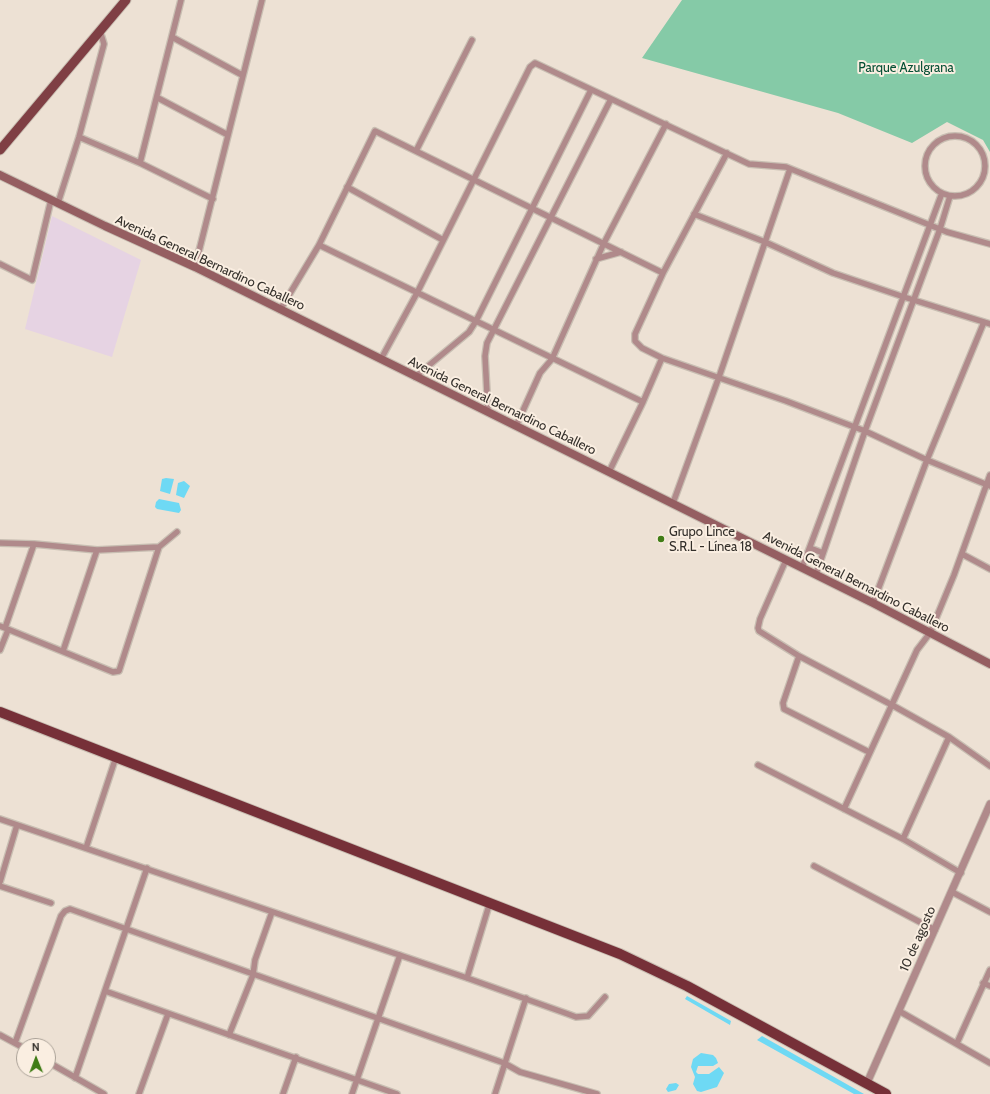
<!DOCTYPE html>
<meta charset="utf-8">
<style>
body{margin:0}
#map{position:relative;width:990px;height:1094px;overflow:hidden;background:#ede1d4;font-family:Cabin,sans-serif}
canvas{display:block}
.north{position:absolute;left:16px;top:1038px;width:40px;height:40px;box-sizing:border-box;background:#faeee1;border:1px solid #aba298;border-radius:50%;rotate:359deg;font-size:11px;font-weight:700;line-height:16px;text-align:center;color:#34302b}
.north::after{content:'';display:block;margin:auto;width:14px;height:18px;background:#407c16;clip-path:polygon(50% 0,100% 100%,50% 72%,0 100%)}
</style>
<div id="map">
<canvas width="990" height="1094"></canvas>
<div class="north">N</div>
</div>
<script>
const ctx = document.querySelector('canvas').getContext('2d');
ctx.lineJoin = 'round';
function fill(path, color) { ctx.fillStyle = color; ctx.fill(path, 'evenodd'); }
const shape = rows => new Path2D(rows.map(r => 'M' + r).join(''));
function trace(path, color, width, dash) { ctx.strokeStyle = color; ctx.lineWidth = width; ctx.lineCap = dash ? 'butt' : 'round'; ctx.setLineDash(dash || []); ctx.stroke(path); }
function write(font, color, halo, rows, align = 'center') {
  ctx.font = font + ' Cabin,sans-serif'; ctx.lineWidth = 4; ctx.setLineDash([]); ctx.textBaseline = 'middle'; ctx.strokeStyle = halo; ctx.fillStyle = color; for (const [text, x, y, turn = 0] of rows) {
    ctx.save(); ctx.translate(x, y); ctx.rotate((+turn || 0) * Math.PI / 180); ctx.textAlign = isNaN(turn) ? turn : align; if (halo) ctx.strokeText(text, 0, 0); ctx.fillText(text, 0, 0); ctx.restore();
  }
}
fill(shape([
 [52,216,141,260,112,357,25,329]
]), '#e6d3e3');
fill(shape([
 [682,0,990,0,990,152,983,140,947,122,912,143,838,113,642,58]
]), '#85caa7');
fill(shape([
 [166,478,174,479,170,494,160,491,162,479],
 [184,481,190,486,184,498,176,495,178,483],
 [159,499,179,503,181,510,179,513,157,509,155,507,156,502],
 [687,996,731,1021,730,1025,685,999],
 [762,1036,864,1094,854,1094,757,1040],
 [701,1053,713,1055,716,1058,718,1063,713,1066,698,1066,696,1072,698,1074,709,1074,719,1067,724,1073,717,1087,701,1092,697,1091,693,1084,695,1077,691,1067,693,1059],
 [676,1083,679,1085,676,1090,668,1092,666,1089,669,1084]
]), '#6ed9f4');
const minor = shape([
 [172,37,242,75],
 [158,98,228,135],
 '925 166a30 30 0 1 1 60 0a30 30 0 1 1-60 0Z',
 [79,137,140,163,213,199],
 [416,151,472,40],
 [727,153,663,273,635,334,635,341,642,348,662,358,786,401,865,431,927,460,990,486],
 [140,163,181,0],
 [347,187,443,240],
 [58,203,79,137,104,44,100,31],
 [694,214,765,242,833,273,904,297,990,324],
 [319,245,643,402],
 [596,259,621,252],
 [0,264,32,280,51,200],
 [195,267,262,0],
 [280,310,319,245,375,131,663,273],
 [381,359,417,293,530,67,535,63,749,164,786,167,947,232,990,244],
 [415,377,469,332,476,321,591,90],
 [488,412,485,356,487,343,611,99],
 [516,426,540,373,552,359,604,243,666,124],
 [609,472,643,402,662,358],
 [673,503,719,377,790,169],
 [0,543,34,544,97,550,159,547,177,532],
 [810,548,823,553],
 [962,554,990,569],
 [786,560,760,619,758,628,759,631,799,656,892,705,949,737,990,766],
 [802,568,942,193],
 [816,574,865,431,940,229,950,196],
 [873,603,927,460,984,322],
 [0,626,113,672,119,671,159,547],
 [5,628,34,544],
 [0,650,8,630],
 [63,651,97,550],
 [799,656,783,703,784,709,869,752],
 [758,765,903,839,961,873],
 [844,809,917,650,930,633,954,575,990,475],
 [0,819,467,978,568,1014,576,1017,588,1016,605,997],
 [903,839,949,737],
 [86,848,116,757],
 [814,866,935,930],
 [0,882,17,825],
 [0,886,51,903],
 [952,892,990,912],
 [467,978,490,902],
 [983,983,990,986],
 [105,991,397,1094],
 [899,1011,990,1063],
 [0,1035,24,1048],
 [229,1035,253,975,255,960,272,912],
 [15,1043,61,916,65,911,70,909,504,1063,520,1072,597,1094],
 [957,1043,990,970],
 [48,1062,104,1094],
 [75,1078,147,868],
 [139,1094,168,1014],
 [283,1094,296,1057],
 [352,1094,400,955],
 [495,1094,526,998]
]);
const tertiary = shape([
 [867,1083,990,804]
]);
const secondary = shape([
 [0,175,105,226,195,267,488,412,873,603,990,664]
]);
const primary = shape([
 [0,150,126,0]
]);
const trunk = shape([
 [0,712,620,954,687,986,886,1094]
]);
trace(minor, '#c8beb2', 8);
trace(tertiary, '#c8beb2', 9);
trace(secondary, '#c8beb2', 10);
trace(primary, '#c8beb2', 11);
trace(trunk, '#c8beb2', 12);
trace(minor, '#b08a8b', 5.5);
trace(tertiary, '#b08a8b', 7);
trace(secondary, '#955e61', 8);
trace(primary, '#7f3f44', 9);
trace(trunk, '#763038', 10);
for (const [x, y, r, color] of [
 [661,539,4,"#407c16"]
]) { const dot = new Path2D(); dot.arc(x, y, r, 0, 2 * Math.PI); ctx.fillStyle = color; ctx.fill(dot); trace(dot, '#faeee1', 1.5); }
write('13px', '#054f34', '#faeee1', [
 ["Parque Azulgrana",906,68]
]);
write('13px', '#34302b', '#faeee1', [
 ["Avenida General Bernardino Caballero",210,263,25],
 ["Avenida General Bernardino Caballero",502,406,26],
 ["Avenida General Bernardino Caballero",856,582,27],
 ["10 de agosto",918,939,-66]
]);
write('13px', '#34302b', '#faeee1', [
 ["Grupo Lince",669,532],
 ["S.R.L - Línea 18",669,547]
], 'left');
</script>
